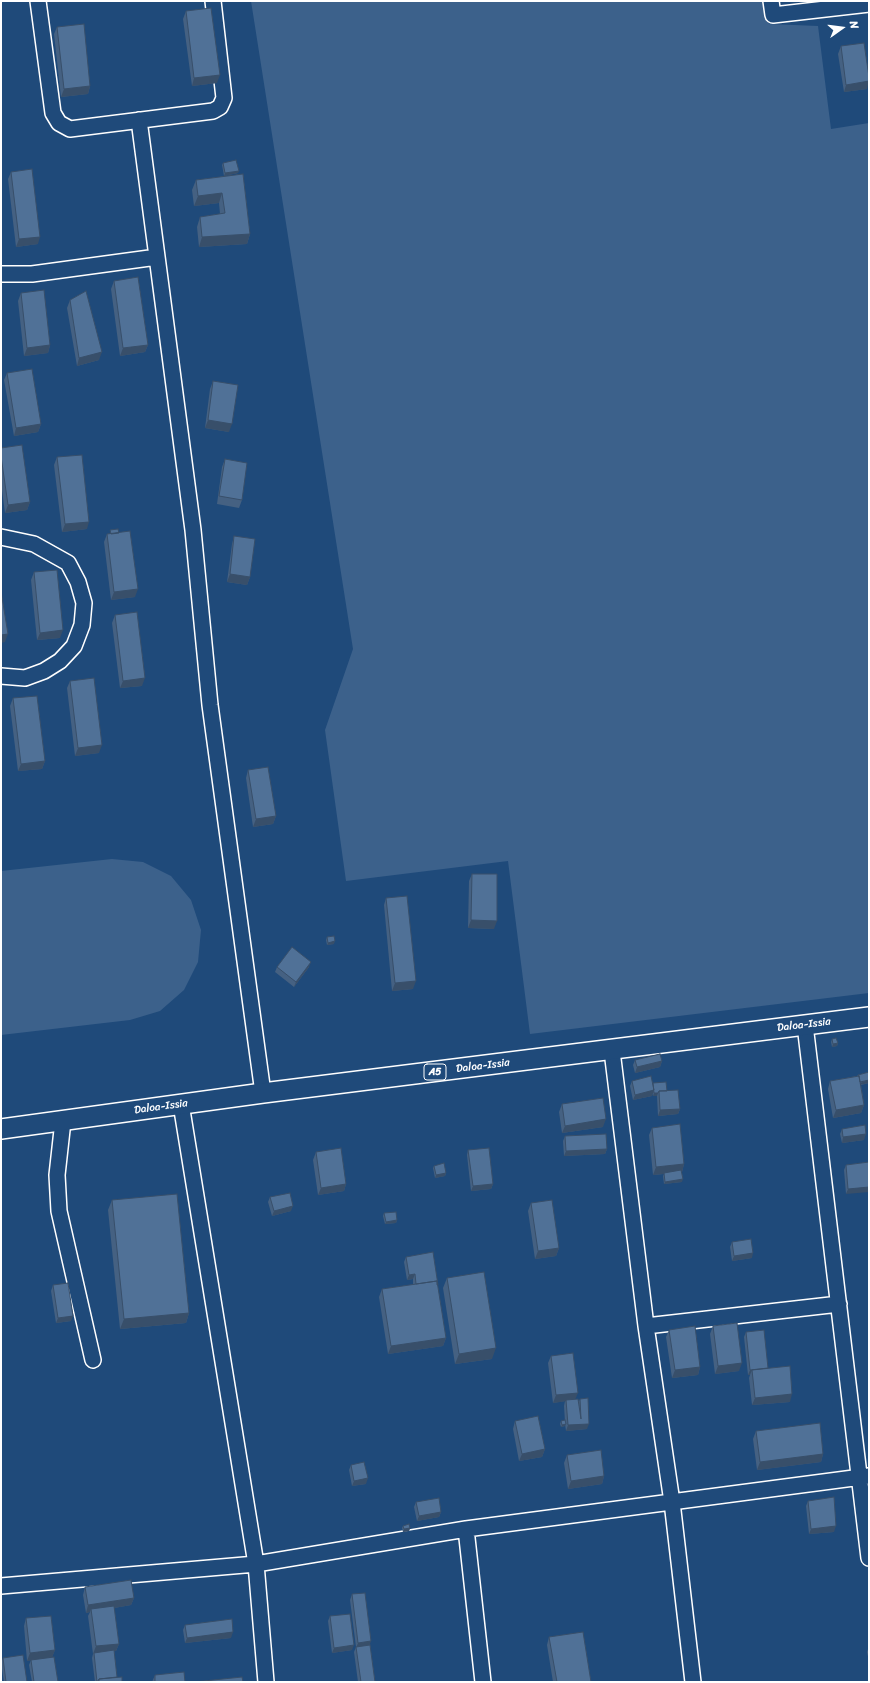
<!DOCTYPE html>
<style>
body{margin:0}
#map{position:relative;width:870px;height:1683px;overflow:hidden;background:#1f4a7a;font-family:Sriracha,sans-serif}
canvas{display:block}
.frame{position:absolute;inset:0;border:2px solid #fff;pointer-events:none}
.north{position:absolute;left:822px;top:8px;width:40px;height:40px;-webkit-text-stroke:3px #1f4a7a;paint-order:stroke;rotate:76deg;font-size:11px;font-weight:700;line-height:16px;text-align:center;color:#fff}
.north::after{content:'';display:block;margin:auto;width:14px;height:18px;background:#fff;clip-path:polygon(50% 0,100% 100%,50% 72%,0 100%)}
</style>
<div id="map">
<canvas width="870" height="1683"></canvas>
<div class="frame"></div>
<div class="north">N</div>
</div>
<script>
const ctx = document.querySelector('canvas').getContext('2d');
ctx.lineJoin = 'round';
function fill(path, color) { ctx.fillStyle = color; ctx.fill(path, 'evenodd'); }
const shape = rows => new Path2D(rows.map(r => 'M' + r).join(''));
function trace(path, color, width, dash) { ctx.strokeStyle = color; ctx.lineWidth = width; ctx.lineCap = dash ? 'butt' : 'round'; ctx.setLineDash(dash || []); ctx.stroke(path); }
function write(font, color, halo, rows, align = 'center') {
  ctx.font = font + ' Sriracha,sans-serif'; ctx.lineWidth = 3; ctx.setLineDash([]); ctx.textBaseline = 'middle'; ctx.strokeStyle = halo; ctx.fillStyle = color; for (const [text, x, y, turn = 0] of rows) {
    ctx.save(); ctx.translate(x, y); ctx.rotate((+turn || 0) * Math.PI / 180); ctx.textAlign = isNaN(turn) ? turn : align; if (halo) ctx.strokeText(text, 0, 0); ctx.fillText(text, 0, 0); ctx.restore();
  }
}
fill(shape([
 [251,1,764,1,769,24,818,26,831,129,869,123,869,993,530,1034,508,861,346,881,325,730,353,649],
 [112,859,143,862,171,876,191,900,201,930,198,962,184,990,160,1011,130,1020,1,1035,1,871]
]), '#3c618b');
const minor = shape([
 [38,1,53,113,59,123,70,129,213,111,220,107,224,98,213,1],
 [771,1,773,15,869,4],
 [139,120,193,530,210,705,263,1093],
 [1,274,32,274,157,257],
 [1,537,34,544,68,563,78,582,84,603,82,625,74,646,60,661,44,671,25,678,1,676],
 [805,1025,869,1558],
 [612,1051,646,1326,672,1502,693,1682],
 [181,1104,256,1564,266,1682],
 [63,1121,57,1175,59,1211,93,1360],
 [646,1326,839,1304],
 [466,1529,483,1682],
 [1,1586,256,1564,466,1529,869,1476]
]);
const major = shape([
 [1,1129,263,1093,869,1017]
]);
trace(minor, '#fff', 18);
trace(major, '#fff', 22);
trace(minor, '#1f4a7a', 15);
trace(major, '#1f4a7a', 19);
fill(shape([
 [186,11,217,83,192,86,183,19],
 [57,27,90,86,88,94,61,97,54,34],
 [841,46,867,89,844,92,838,54],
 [223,163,238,173,224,176,222,165],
 [11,172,38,244,16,247,8,179],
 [243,174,250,234,247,244,199,247,197,227,200,217,220,214,219,203,194,206,192,190,196,180],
 [114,281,148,345,145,352,120,356,111,289],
 [21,293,50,345,48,353,24,356,18,301],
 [70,300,99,360,77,366,67,308],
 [7,373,41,424,38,432,14,436,4,380],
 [213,381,229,432,205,428,210,389],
 [1,448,30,502,27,510,5,513,1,483],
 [57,457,87,529,62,532,54,465],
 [225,459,242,500,239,508,217,504,222,467],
 [110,530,135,597,111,600,104,542,107,534,110,534],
 [234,536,250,577,247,585,227,582,232,544],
 [34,572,60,638,37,640,31,580],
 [115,615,142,686,120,688,112,623],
 [70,681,99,753,75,756,67,688],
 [13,698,45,761,42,769,18,771,10,706],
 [248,770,276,816,273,824,253,827,246,778],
 [472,874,494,929,468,928,469,881],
 [386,898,413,989,392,991,384,905],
 [327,937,334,944,327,945,326,940],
 [277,967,309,967,294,987,275,972],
 [832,1039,838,1043,837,1046,832,1047,831,1042],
 [635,1060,662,1061,660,1067,635,1073,633,1065],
 [869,1072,869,1083,861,1085,864,1105,861,1113,833,1118,828,1089,830,1081,857,1076,858,1075],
 [632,1081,653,1085,653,1083,667,1091,680,1109,678,1114,658,1116,657,1096,653,1096,653,1093,652,1096,633,1100,630,1086],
 [562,1104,603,1127,562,1133,559,1112],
 [652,1128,684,1164,682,1172,682,1182,664,1184,663,1176,664,1174,653,1175,649,1135],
 [842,1129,864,1140,842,1143,840,1134],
 [565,1136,607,1149,605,1154,564,1156,563,1141],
 [468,1150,493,1184,491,1189,471,1191,467,1155],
 [316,1152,346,1184,344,1191,318,1195,313,1160],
 [869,1162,846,1194,844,1170,846,1165],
 [434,1166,446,1173,445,1176,435,1178,433,1168],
 [270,1197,291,1211,272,1216,268,1202],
 [112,1200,189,1313,186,1323,120,1329,108,1210],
 [531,1203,559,1248,556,1256,535,1259,528,1211],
 [384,1213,397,1220,396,1223,385,1224,383,1216],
 [732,1242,752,1258,732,1261,730,1247],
 [406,1257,438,1285,437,1287,446,1338,443,1346,388,1354,379,1297,382,1289,413,1285,413,1279,407,1280,404,1262],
 [447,1278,492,1359,455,1364,443,1288],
 [53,1285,71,1321,56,1323,51,1291],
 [713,1326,739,1371,715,1374,710,1334],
 [669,1330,700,1367,698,1375,672,1378,666,1337],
 [746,1332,768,1368,790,1402,752,1405,749,1378,750,1375,748,1375,744,1337],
 [551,1356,575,1400,579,1401,580,1399,587,1429,566,1431,565,1424,565,1426,561,1427,560,1424,561,1421,565,1422,564,1406,565,1401,553,1403,548,1363],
 [515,1421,545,1449,542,1457,519,1461,513,1429],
 [756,1431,823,1454,821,1462,757,1470,753,1439],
 [567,1455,604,1476,602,1484,568,1489,564,1463],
 [351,1465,366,1484,352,1486,349,1470],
 [808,1501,834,1532,809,1534,806,1506],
 [416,1502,441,1512,439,1517,417,1521,414,1507],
 [403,1526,410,1528,409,1531,403,1532,402,1528],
 [85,1587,134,1598,131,1605,114,1608,119,1644,116,1651,114,1651,117,1677,122,1682,95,1682,92,1658,93,1654,88,1616,90,1612,86,1613,83,1595],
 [352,1594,370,1645,375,1682,358,1682,354,1652,356,1647,350,1600],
 [330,1616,352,1650,332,1653,328,1621],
 [26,1618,55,1650,52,1657,58,1682,32,1682,29,1665,31,1660,27,1661,24,1626],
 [185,1625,231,1638,185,1643,183,1630],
 [549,1637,591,1682,553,1682,547,1645],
 [868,1649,869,1649,869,1661,867,1652],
 [3,1658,27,1682,4,1682,1,1663],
 [155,1675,185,1682,152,1682]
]), '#456182');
fill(shape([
 [220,75,217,83,192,86,194,78],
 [869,81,867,89,844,92,846,85],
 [90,86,88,94,61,97,64,89],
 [239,171,238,173,224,176,225,173],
 [222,193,219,203,194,206,198,196],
 [250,234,247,244,199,247,202,237],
 [40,237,38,244,16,247,19,239],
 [50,345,48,353,24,356,27,348],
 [148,345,145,352,120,356,123,348],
 [102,352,99,360,77,366,79,358],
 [208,420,232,424,229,432,205,428],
 [41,424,38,432,14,436,16,428],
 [30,502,27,510,5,513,8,505],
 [89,522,87,529,62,532,65,524],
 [230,574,250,577,247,585,227,582],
 [138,589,135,597,111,600,114,592],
 [63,630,60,638,37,640,40,633],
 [8,634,5,642,1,643,1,635],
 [145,678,142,686,120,688,123,681],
 [102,745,99,753,75,756,78,748],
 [45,761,42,769,18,771,21,764],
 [276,816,273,824,253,827,256,819],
 [471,920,497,921,494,929,468,928],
 [335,941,334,944,327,945,328,943],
 [311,962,309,967,294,987,296,982],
 [416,981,413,989,392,991,395,983],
 [838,1043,837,1046,832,1047,833,1044],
 [662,1061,660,1067,635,1073,637,1067],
 [869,1080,869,1083,859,1085,860,1083],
 [654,1090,652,1096,633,1100,635,1095],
 [654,1093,658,1093,657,1096,653,1096],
 [864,1105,861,1113,833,1118,836,1110],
 [680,1109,678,1114,658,1116,660,1110],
 [606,1119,603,1127,562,1133,565,1126],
 [866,1134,864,1140,842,1143,843,1137],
 [607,1149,605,1154,564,1156,566,1151],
 [684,1164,682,1172,653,1175,656,1167],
 [446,1173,445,1176,435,1178,436,1175],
 [683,1179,682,1182,664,1184,665,1182],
 [346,1184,344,1191,318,1195,321,1188],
 [493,1184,491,1189,471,1191,473,1186],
 [869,1187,869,1192,846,1194,848,1189],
 [293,1206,291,1211,272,1216,274,1211],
 [397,1220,396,1223,385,1224,386,1222],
 [559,1248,556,1256,535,1259,538,1251],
 [753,1253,752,1258,732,1261,734,1256],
 [415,1274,413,1279,407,1280,409,1275],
 [189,1313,186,1323,120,1329,124,1319],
 [73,1316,71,1321,56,1323,58,1318],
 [446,1338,443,1346,388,1354,391,1346],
 [496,1348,492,1359,455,1364,459,1354],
 [742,1363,739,1371,715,1374,718,1366],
 [700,1367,698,1375,672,1378,675,1370],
 [750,1370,752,1370,750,1375,748,1375],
 [578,1393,575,1400,553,1403,556,1395],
 [792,1394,790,1402,752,1405,755,1398],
 [566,1424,565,1426,561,1427,562,1425],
 [589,1424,587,1429,566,1431,568,1425],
 [545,1449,542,1457,519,1461,522,1454],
 [823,1454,821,1462,757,1470,760,1462],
 [604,1476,602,1484,568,1489,571,1481],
 [368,1478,366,1484,352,1486,354,1481],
 [441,1512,439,1517,417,1521,419,1516],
 [836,1526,834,1532,809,1534,811,1529],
 [410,1528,409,1531,403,1532,404,1529],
 [134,1598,131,1605,92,1612,91,1609,90,1612,86,1613,88,1605],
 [233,1632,231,1638,185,1643,187,1638],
 [371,1641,369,1647,356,1648,358,1643],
 [119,1644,116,1651,94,1654,94,1653,93,1654,96,1646],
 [354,1645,352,1650,332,1653,334,1648],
 [55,1650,52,1658,27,1661,30,1653]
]), '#384f6a');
const building = shape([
 [211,8,220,75,194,78,186,11,211,8],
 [84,24,90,86,64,89,57,27,84,24],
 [864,43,869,77,869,81,846,85,841,46,864,43],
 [236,160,239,171,225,173,223,163,236,160],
 [32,169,40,237,19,239,11,172,32,169],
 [243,174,250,234,202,237,200,217,225,213,222,193,198,196,196,180,243,174],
 [138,277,148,345,123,348,114,281,138,277],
 [44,290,50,345,27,348,21,293,44,290],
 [86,291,102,352,79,358,70,300,86,291],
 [32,369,41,424,16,428,7,373,32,369],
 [213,381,238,385,232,424,208,420,213,381],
 [22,445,30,502,8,505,1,456,1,448,22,445],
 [82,455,89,522,65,524,57,457,82,455],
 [225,459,247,463,242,500,219,496,225,459],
 [118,529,119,533,111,534,110,530,118,529],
 [130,531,138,589,114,592,107,534,130,531],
 [234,536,255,539,250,577,230,574,234,536],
 [57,570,63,630,40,633,34,572,57,570],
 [1,591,8,634,1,635,1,591],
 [137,612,145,678,123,681,115,615,137,612],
 [94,678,102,745,78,748,70,681,94,678],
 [37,696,45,761,21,764,13,698,37,696],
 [268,767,276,816,256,819,248,770,268,767],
 [472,874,497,874,497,921,471,920,472,874],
 [407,896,416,981,395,983,386,898,407,896],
 [334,936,335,941,328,943,327,937,334,936],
 [292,947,311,962,296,982,277,967,292,947],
 [836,1038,838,1043,833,1044,832,1039,836,1038],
 [660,1054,662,1061,637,1067,635,1060,660,1054],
 [869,1072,869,1080,860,1082,859,1076,858,1076,858,1075,869,1072],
 [651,1076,654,1090,635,1095,632,1081,651,1076],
 [859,1076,864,1105,836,1110,830,1081,859,1076],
 [666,1082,667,1091,659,1091,658,1093,654,1093,653,1083,666,1082],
 [678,1090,680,1109,660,1110,659,1091,678,1090],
 [603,1098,606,1119,565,1126,562,1104,603,1098],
 [680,1124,684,1164,656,1167,652,1128,680,1124],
 [865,1125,866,1134,843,1137,842,1129,865,1125],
 [606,1134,607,1149,566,1151,565,1136,606,1134],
 [341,1148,346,1184,321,1188,316,1152,341,1148],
 [489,1148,493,1184,473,1186,468,1150,489,1148],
 [869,1162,869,1187,848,1189,846,1165,869,1162],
 [444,1163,446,1173,436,1175,434,1166,444,1163],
 [681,1170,683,1179,665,1182,664,1173,681,1170],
 [290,1193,293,1206,274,1211,270,1197,290,1193],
 [177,1194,189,1313,124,1319,112,1200,177,1194],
 [552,1200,559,1248,538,1251,531,1203,552,1200],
 [396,1212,397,1220,386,1222,384,1213,396,1212],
 [751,1239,753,1253,734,1256,732,1242,751,1239],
 [433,1252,438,1285,437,1285,437,1281,416,1284,415,1274,409,1275,406,1257,433,1252],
 [484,1272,496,1348,459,1354,447,1278,484,1272],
 [437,1281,446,1338,391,1346,382,1289,437,1281],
 [68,1283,73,1316,58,1318,53,1285,68,1283],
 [737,1323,742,1363,718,1366,713,1326,737,1323],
 [695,1326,700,1367,675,1370,669,1330,695,1326],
 [764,1330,768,1368,750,1370,746,1332,764,1330],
 [573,1353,578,1393,556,1395,551,1356,573,1353],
 [790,1366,792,1394,755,1398,752,1370,790,1366],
 [588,1398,589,1424,568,1425,566,1400,578,1399,581,1419,580,1399,588,1398],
 [538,1416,545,1449,522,1454,515,1421,538,1416],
 [565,1420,566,1424,562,1425,561,1421,565,1420],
 [820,1423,823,1454,760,1462,756,1431,820,1423],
 [601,1450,604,1476,571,1481,567,1455,601,1450],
 [364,1462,368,1478,354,1481,351,1465,364,1462],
 [834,1497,836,1526,811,1529,808,1501,834,1497],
 [439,1498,441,1512,419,1516,416,1502,439,1498],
 [409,1524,410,1528,404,1529,403,1526,409,1524],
 [131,1580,134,1598,88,1605,85,1587,131,1580],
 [365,1593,371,1641,358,1643,352,1594,365,1593],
 [114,1606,119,1644,96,1646,91,1609,114,1606],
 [350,1614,354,1645,334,1648,330,1616,350,1614],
 [51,1616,55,1650,30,1653,26,1618,51,1616],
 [232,1619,233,1632,187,1638,185,1625,232,1619],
 [583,1632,591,1682,557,1682,549,1637,583,1632],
 [370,1645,375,1682,361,1682,356,1647,370,1645],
 [114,1650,117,1677,99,1679,97,1682,94,1653,114,1650],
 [23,1655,27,1682,6,1682,3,1658,23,1655],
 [54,1657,58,1682,34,1682,31,1660,54,1657],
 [184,1672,185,1682,155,1682,155,1675,184,1672],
 [122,1677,122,1682,99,1682,99,1679,122,1677],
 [242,1677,243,1682,194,1682,242,1677]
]);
fill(building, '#507197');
trace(building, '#384f6a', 1);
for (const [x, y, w] of [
 [435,1072,22]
]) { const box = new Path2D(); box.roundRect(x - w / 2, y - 8, w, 16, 3); ctx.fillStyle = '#1f4a7a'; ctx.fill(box); trace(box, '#fff', 1); }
write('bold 10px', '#fff', null, [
 ["A5",435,1072]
]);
write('11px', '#fff', '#1f4a7a', [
 ["Daloa-Issia",804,1025,-7],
 ["Daloa-Issia",483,1066,-7],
 ["Daloa-Issia",161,1107,-8]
]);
</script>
